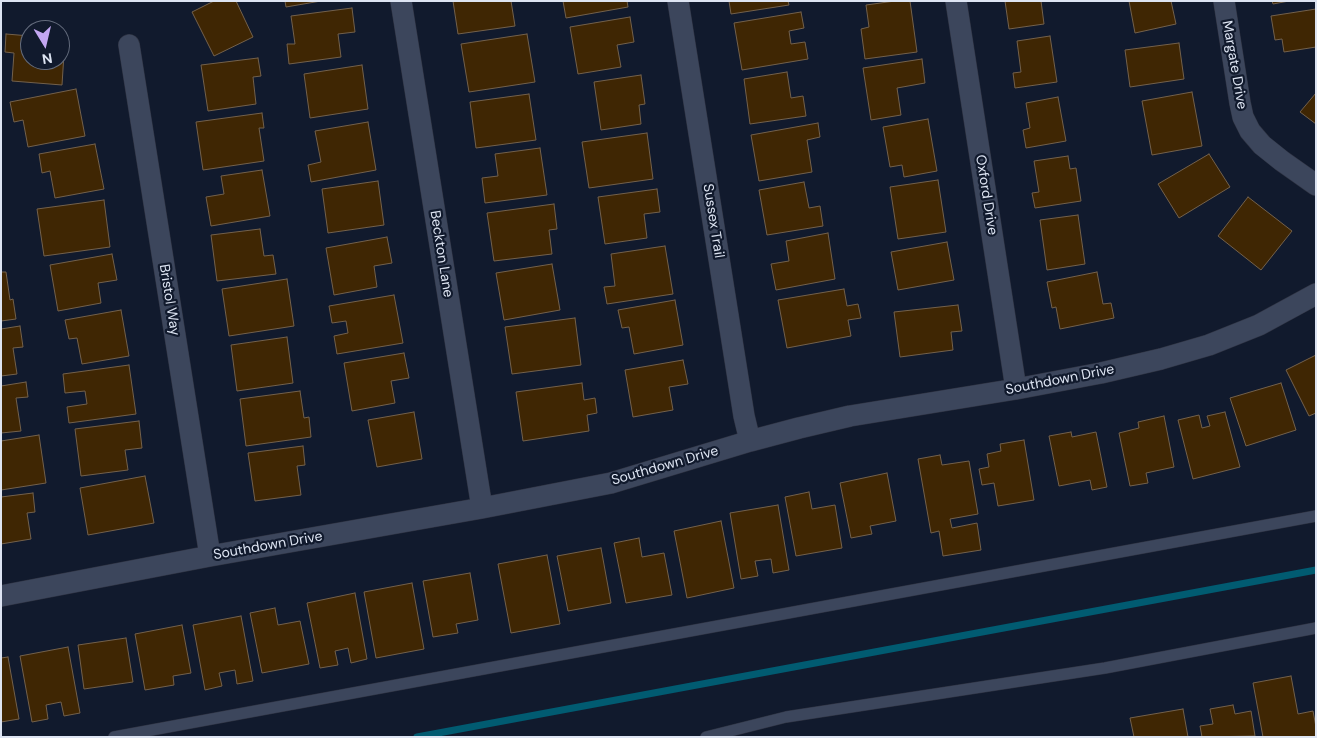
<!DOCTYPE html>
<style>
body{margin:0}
#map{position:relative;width:1317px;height:738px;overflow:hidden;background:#111a2d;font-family:"DM Sans",sans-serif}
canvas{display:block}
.frame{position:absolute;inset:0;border:2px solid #dde4f2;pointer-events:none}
.north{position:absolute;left:20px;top:20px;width:50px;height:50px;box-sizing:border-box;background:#111a2d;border:1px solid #636b7c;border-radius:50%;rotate:171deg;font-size:14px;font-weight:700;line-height:20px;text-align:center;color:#dde4f2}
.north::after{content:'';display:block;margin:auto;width:18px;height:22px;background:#c3a7f2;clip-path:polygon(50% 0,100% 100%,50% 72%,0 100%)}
</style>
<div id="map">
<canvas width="1317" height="738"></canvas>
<div class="frame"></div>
<div class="north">N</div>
</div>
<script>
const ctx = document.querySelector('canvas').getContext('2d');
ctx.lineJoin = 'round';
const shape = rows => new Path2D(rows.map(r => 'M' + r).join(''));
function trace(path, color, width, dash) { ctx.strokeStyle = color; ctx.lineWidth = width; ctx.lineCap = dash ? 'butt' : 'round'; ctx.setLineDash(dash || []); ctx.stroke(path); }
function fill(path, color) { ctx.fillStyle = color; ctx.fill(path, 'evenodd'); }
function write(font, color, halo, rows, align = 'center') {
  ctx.font = font + ' "DM Sans",sans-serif'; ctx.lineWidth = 4.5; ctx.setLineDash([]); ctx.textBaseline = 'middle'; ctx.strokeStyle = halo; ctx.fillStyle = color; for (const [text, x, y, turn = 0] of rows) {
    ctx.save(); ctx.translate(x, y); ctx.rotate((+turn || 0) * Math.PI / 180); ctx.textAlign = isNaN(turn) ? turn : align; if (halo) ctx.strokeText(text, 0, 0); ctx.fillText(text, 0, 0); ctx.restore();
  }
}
trace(shape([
 [417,737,1316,570]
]), '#015b71', 7);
const building = shape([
 [214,1,236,1,253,37,214,56,192,12,214,1],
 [285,1,321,1,286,7,285,1],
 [453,1,511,1,515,26,458,34,453,1],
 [563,1,627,1,628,7,566,18,563,1],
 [729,1,788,1,789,5,731,14,729,1],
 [895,1,910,1,917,52,865,59,861,29,869,27,866,5,895,1],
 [1005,1,1041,1,1044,24,1009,29,1005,1],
 [1129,1,1171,1,1176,24,1135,33,1129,1],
 [1272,1,1289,1,1273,4,1272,1],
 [352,8,355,32,338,34,341,57,289,64,287,44,295,44,291,16,352,8],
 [1316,9,1316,47,1284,52,1282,39,1275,40,1271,16,1316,9],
 [801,12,804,28,789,31,791,44,805,42,808,59,742,70,734,23,801,12],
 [630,17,634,42,617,45,621,67,578,74,570,27,630,17],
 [6,34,30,36,30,60,60,60,60,38,65,38,62,85,12,81,14,53,5,52,6,34],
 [527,34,535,82,469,92,461,44,527,34],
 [1050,36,1057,82,1015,88,1013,73,1021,72,1017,41,1050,36],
 [1179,43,1184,79,1130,87,1125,50,1179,43],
 [258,58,261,76,253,77,256,104,208,111,201,65,258,58],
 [922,59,925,83,897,88,901,115,871,120,863,68,922,59],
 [362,65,368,109,310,118,304,74,362,65],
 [787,72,791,98,803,96,806,116,750,124,744,79,787,72],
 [641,75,645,104,639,105,641,124,601,130,594,82,641,75],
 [76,89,85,136,28,147,23,120,14,122,10,102,76,89],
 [1192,92,1202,146,1152,155,1142,101,1192,92],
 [1316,93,1316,124,1300,112,1316,93],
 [529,94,536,140,476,148,470,102,529,94],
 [1058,97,1066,141,1026,148,1023,130,1030,128,1026,103,1058,97],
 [262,113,264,128,259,128,264,161,203,170,196,122,262,113],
 [928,119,937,171,904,177,902,165,890,167,883,127,928,119],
 [368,122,376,170,311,182,308,165,321,162,315,131,368,122],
 [818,123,820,137,807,140,812,172,759,181,751,135,818,123],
 [647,133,653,179,589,188,582,142,647,133],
 [95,144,104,189,55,198,50,171,42,173,39,154,95,144],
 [540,148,547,195,485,203,482,178,498,176,495,154,540,148],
 [1209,154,1230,187,1179,218,1158,184,1209,154],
 [1068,156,1070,169,1076,168,1081,201,1035,208,1032,193,1039,192,1034,161,1068,156],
 [262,170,270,216,211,226,206,197,224,194,221,176,262,170],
 [938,180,946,232,898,239,890,187,938,180],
 [378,181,384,225,328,233,322,189,378,181],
 [804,182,809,208,820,206,823,226,767,235,759,190,804,182],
 [657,189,660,212,644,214,647,238,605,244,598,197,657,189],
 [1248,197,1292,231,1261,270,1218,236,1248,197],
 [104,200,110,247,44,256,37,209,104,200],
 [554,204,557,229,549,230,552,254,494,261,487,213,554,204],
 [1078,215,1085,264,1047,270,1040,220,1078,215],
 [260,229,264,256,273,255,276,274,217,281,211,235,260,229],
 [828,233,835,279,776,290,771,264,789,261,786,241,828,233],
 [387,237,392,263,374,266,377,287,334,295,326,248,387,237],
 [947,242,954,280,898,290,891,252,947,242],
 [665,246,673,294,607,304,604,287,615,286,611,254,665,246],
 [112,254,117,280,98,283,101,303,58,311,50,265,112,254],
 [552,264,560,310,504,320,496,273,552,264],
 [1,272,6,272,10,300,13,299,16,319,1,321,1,272],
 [1097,272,1103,304,1111,303,1114,318,1060,329,1056,307,1052,308,1047,282,1097,272],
 [287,279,294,326,229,336,222,289,287,279],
 [844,289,847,306,858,304,861,318,848,320,851,336,787,348,778,300,844,289],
 [394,295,403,343,337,354,334,336,348,333,346,321,332,323,329,306,394,295],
 [675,300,683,345,634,354,629,327,622,328,618,310,675,300],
 [958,305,962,331,951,332,953,350,900,357,894,312,958,305],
 [121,310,129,356,82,364,77,338,69,339,65,320,121,310],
 [575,318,581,365,512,374,505,327,575,318],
 [20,326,23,347,13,348,17,374,1,376,1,329,20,326],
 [287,337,293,383,237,391,231,345,287,337],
 [404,353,409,378,391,381,395,403,352,411,344,363,404,353],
 [1316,355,1316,413,1309,416,1286,370,1316,355],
 [683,360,688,384,669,387,673,410,633,417,625,370,683,360],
 [129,365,136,414,69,423,67,407,87,404,85,391,65,393,63,374,129,365],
 [26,382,28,397,16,398,21,431,1,433,1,386,26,382],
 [582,383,584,400,595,398,597,413,587,415,589,431,523,441,516,392,582,383],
 [1281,383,1296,430,1246,446,1230,398,1281,383],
 [300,391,304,418,309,417,311,437,246,446,240,399,300,391],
 [414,412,422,459,377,467,368,420,414,412],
 [1225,412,1240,467,1193,479,1178,420,1199,415,1202,428,1210,426,1207,416,1225,412],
 [1164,416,1174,467,1146,473,1148,483,1130,486,1119,433,1139,428,1138,422,1164,416],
 [139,421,142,448,125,450,128,470,81,476,75,429,139,421],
 [1071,432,1072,437,1096,432,1107,487,1092,490,1090,480,1059,486,1049,436,1071,432],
 [39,435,46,483,1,490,1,441,39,435],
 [1024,440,1034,500,998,506,994,483,982,485,979,469,989,467,987,454,1001,451,1000,444,1024,440],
 [303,446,305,465,297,466,301,495,255,501,248,453,303,446],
 [940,455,942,465,969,461,978,514,950,519,952,528,977,523,981,550,943,556,939,531,931,533,918,459,940,455],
 [887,473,896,521,870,526,872,534,851,538,840,483,887,473],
 [145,476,154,523,88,535,80,488,145,476],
 [809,492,812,509,835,505,842,548,796,556,785,497,809,492],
 [33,493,35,512,27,513,31,539,1,544,1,497,33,493],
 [778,505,789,570,773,573,771,559,755,561,758,576,741,579,730,513,778,505],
 [721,521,734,588,687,598,674,531,721,521],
 [639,538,642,557,664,553,672,595,626,603,614,543,639,538],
 [601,548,611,603,568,611,557,556,601,548],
 [547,555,560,624,511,633,498,564,547,555],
 [470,573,478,620,456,624,458,633,433,637,423,581,470,573],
 [412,583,424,649,376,658,364,592,412,583],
 [355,593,367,659,351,663,348,648,335,651,338,665,320,668,307,603,355,593],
 [275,608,278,625,300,621,309,664,262,673,250,613,275,608],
 [241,616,253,681,237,684,235,670,219,673,222,686,205,690,193,625,241,616],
 [182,625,191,673,173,676,174,685,145,690,135,634,182,625],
 [126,638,133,682,84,689,78,645,126,638],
 [68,647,80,713,64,716,61,702,46,705,48,719,32,722,20,656,68,647],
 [8,657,19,719,1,722,1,658,8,657],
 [1291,676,1298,714,1313,711,1316,727,1316,737,1263,737,1253,683,1291,676],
 [1233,705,1235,714,1251,711,1255,736,1202,737,1200,726,1213,724,1210,709,1233,705],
 [1183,709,1188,737,1134,737,1130,718,1183,709]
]);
fill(building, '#3f2603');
trace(building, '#73614c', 1);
const lane = shape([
 [114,737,1316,516],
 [706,737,786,717,1105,668,1316,628]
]);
const street = shape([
 [401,1,482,508],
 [678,1,744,416,750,441],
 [956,1,1016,389],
 [1224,1,1240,103,1243,117,1250,131,1262,145,1282,161,1316,185],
 [129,45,210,556],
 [1,596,210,556,482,508,611,483,750,441,799,428,850,416,1016,389,1101,373,1161,359,1209,345,1259,325,1316,294]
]);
trace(lane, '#2e3241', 12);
trace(street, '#2e3241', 22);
trace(lane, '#3c465c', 11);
trace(street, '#3c465c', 21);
write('14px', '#dde4f2', '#111a2d', [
 ["Margate Drive",1234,65,80],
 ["Oxford Drive",986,195,81],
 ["Sussex Trail",713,221,81],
 ["Beckton Lane",441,254,81],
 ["Bristol Way",169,300,81],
 ["Southdown Drive",1060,380,-11],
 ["Southdown Drive",665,466,-16],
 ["Southdown Drive",268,546,-10]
]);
</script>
